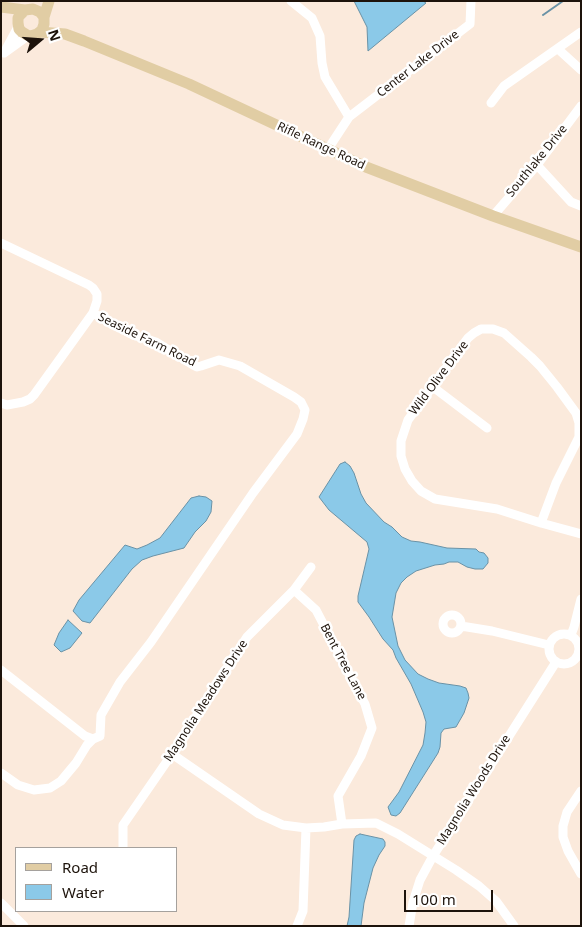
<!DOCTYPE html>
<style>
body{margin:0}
#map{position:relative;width:582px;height:927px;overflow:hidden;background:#fbeadc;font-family:"Noto Sans",sans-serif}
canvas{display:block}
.frame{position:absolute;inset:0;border:2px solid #1d130b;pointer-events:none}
.legend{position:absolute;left:15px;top:847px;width:162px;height:65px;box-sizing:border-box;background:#fff;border:1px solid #a5a19d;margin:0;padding:6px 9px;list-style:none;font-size:15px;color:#1d130b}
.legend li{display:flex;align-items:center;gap:10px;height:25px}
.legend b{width:25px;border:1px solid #a5a19d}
.north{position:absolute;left:15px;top:15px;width:50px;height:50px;-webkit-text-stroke:4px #fff;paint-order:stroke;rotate:72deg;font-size:14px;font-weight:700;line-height:20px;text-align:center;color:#1d130b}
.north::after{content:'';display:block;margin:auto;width:18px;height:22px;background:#1d130b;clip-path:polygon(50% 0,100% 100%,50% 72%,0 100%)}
.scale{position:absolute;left:404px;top:890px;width:89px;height:22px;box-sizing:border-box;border:2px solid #1d130b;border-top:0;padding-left:6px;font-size:15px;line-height:18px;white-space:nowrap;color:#1d130b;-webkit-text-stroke:4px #fff;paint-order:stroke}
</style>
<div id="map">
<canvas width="582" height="927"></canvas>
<div class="frame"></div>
<ul class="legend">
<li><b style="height:6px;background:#e1cda4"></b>Road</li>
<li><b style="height:14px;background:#8bc9e8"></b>Water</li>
</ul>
<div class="north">N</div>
<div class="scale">100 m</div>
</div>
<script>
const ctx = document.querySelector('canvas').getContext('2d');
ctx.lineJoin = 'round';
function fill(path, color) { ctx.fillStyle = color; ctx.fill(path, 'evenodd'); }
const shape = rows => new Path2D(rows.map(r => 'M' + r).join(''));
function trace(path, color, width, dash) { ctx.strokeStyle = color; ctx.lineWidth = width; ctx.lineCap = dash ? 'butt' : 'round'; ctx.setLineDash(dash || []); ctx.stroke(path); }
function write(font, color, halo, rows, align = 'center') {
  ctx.font = font + ' "Noto Sans",sans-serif'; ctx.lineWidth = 5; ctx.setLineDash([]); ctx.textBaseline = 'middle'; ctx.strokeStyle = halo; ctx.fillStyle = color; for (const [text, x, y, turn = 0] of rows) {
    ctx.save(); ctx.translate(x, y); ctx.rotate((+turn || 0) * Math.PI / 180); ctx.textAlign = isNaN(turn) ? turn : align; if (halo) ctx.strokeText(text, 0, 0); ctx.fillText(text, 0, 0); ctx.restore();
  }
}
const water = shape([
 [354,1,423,1,426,3,368,51,367,27,354,1],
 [345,462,350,466,354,473,361,494,366,503,384,522,392,527,402,537,411,541,420,542,447,548,476,549,479,552,484,553,488,558,488,563,483,569,475,569,467,567,458,562,449,562,444,564,435,565,416,571,407,577,401,583,396,593,392,617,398,646,405,660,418,674,428,679,439,683,460,686,466,688,468,693,469,698,464,713,456,727,444,729,441,733,440,747,438,753,400,813,396,816,391,815,388,807,399,792,423,745,425,733,426,722,423,712,411,684,396,658,393,650,383,639,369,617,358,602,358,596,369,549,367,542,329,510,319,497,340,464,345,462],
 [199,496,206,497,212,501,211,512,206,521,195,532,184,548,153,556,142,560,132,569,90,623,82,621,73,611,79,600,125,545,137,549,147,545,160,538,191,498,199,496],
 [68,620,82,633,70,648,61,652,54,645,59,633,68,620],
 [360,834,383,839,385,842,385,846,379,855,373,868,364,903,361,926,347,926,349,917,354,840,356,836,360,834]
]);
fill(water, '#8bc9e8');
trace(water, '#6a92a6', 1);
trace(shape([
 [543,15,563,1]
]), '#6a92a6', 2);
trace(shape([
 [291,1,312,18,320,36,322,63,325,77,349,117],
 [18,27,4,53,29,35],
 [558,49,581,70],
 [491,103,504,86,581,32],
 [328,149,349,117,470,24,471,1],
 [537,165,571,202,581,206],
 [493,216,537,165,581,106],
 [1,243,89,285,93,288,97,294,97,301,93,313,34,395,30,399,23,402,7,405,1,403],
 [433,387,487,428],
 [541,523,556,483,579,437,579,423,576,413,557,387,540,366,531,357,504,333,493,329,481,329,474,333,468,338,408,420,401,441,401,456,405,469,412,481,421,491,435,499,497,509,541,523,581,534],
 [294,590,316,610,365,704,372,728,361,756,338,796,342,824],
 '443 624a9 9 0 1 1 18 0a9 9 0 1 1-18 0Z',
 [461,626,492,631,549,645],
 '549 649a15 15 0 1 1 30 0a15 15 0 1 1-30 0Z',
 [571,635,574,627,581,599],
 [1,670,85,736,93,739,100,736,101,715,120,682,151,642,253,493,297,434,303,419,305,410,301,402,294,397,240,366,219,360,201,366,197,367,193,365,156,342,133,335,93,313],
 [172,754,259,814,283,825,306,828,324,827,342,824,376,823,398,834,456,870,479,886,496,901,514,926],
 [1,773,18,785,34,790,50,788,61,781,76,763,87,745,93,739],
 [581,791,567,812,563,826,563,837,568,851,581,874],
 [123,848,123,825,172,754,247,637,294,590,311,567],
 [1,903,24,926],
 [297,926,303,911,306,828],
 [409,926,413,902,420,880,433,856,556,662]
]), '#fff', 9);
trace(shape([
 [1,7,25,10,33,9,40,12,44,17,44,24,42,30,37,34,31,36,27,35,22,32,19,29,18,23,18,18,20,15,25,10],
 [44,17,49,1],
 [40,32,65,34,84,41,189,84,302,137,366,167,493,216,581,247]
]), '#e1cda4', 11);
write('12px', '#1d130b', '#fff', [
 ["Center Lake Drive",418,64,-38],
 ["Rifle Range Road",321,146,25],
 ["Southlake Drive",537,161,-51],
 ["Seaside Farm Road",147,340,26],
 ["Wild Olive Drive",439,378,-53],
 ["Bent Tree Lane",343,662,62],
 ["Magnolia Meadows Drive",206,701,-57],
 ["Magnolia Woods Drive",474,790,-58]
]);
</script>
